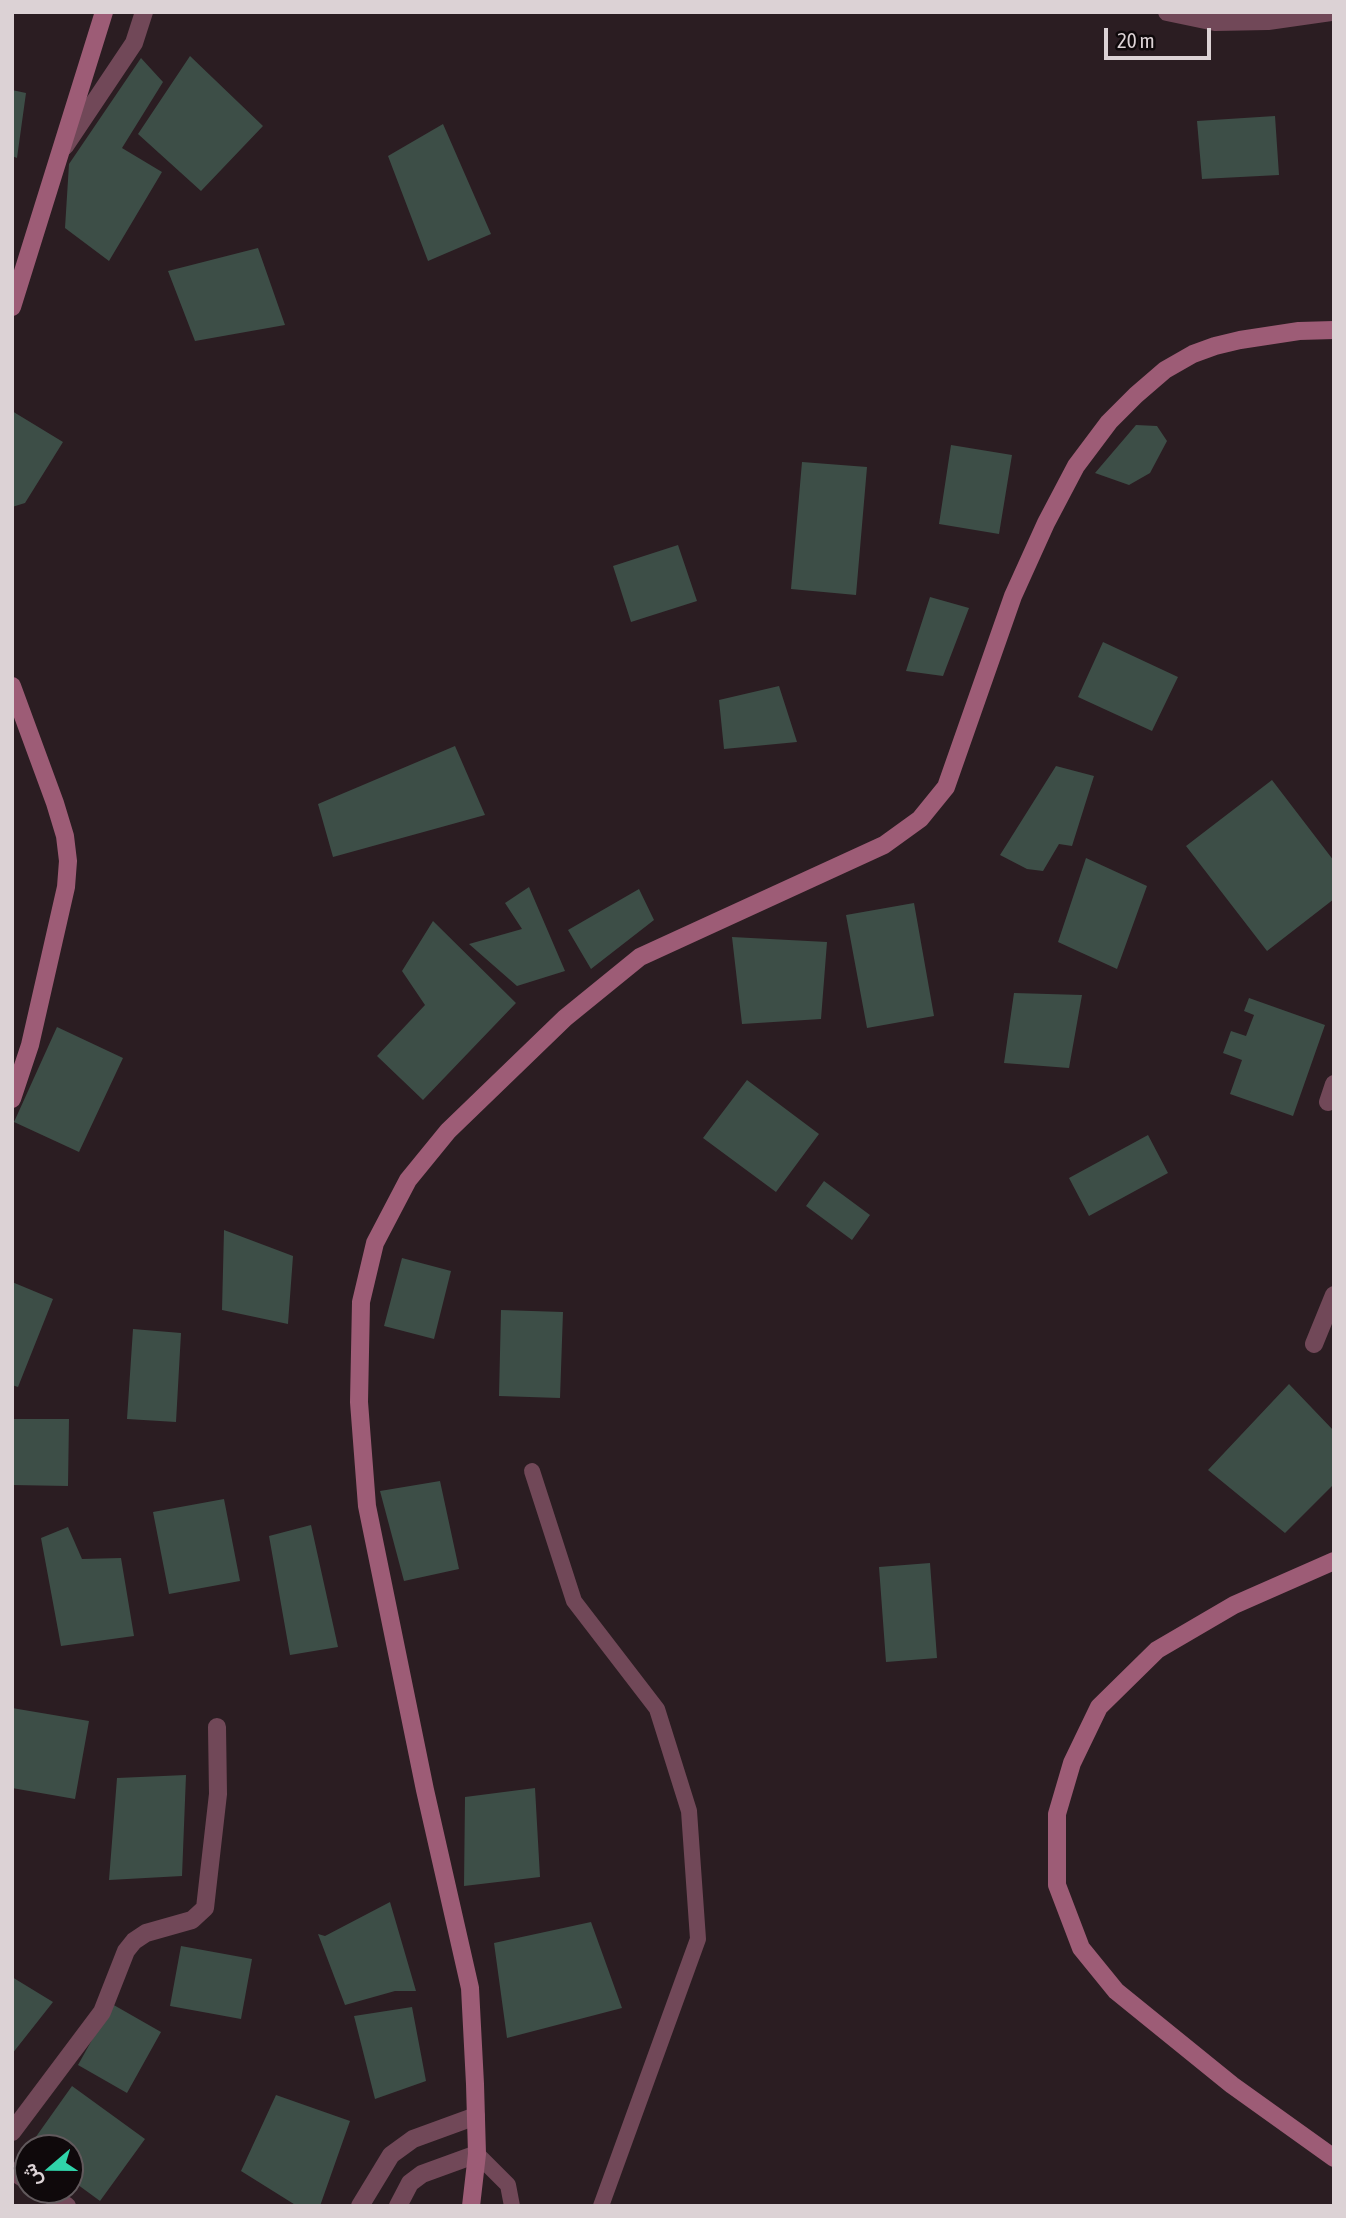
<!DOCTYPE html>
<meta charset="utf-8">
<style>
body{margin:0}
#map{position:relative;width:1346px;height:2218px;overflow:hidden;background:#2b1d22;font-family:"Asap Condensed",Vazirmatn,sans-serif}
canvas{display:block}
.frame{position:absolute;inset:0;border:14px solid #dcd2d5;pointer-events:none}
.north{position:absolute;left:14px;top:2134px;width:70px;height:70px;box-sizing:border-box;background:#0f090b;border:2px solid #61595c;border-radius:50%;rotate:250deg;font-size:19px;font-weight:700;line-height:28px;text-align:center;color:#dcd2d5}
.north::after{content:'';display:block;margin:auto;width:24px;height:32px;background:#30d4aa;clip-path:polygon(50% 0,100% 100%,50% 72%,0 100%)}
.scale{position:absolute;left:1104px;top:28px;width:107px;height:32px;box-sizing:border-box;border:4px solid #dcd2d5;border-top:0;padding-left:9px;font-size:21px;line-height:24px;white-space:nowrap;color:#dcd2d5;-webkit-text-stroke:5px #0f090b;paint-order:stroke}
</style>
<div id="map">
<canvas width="1346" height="2218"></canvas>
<div class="frame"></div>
<div class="north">ش</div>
<div class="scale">20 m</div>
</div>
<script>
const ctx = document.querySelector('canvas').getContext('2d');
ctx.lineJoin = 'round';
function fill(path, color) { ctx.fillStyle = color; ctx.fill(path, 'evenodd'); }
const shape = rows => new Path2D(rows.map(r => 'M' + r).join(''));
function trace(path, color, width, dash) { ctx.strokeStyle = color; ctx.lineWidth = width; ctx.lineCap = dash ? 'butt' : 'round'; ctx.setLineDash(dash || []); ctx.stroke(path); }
fill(shape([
 [190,56,263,126,201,191,138,134],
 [141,58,163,82,122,148,162,172,109,261,65,228,69,164],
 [12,90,26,93,17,158,12,156],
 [1275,116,1279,175,1202,179,1197,121],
 [443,124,491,234,428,261,388,156],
 [258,248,285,325,195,341,168,271],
 [12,411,63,442,25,503,12,507],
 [1136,425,1157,426,1167,441,1150,473,1129,485,1095,473],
 [951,445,1012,455,999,534,939,524],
 [802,462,867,467,856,595,791,589],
 [678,545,697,601,631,622,613,566],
 [930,597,969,608,943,676,906,671],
 [1103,642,1178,677,1152,731,1078,697],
 [779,686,797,742,724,749,719,700],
 [455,746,485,815,333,857,318,804],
 [1056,766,1094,776,1072,846,1059,844,1043,871,1027,869,1000,855],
 [1272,780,1334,861,1334,899,1267,951,1186,846],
 [1086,858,1147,886,1117,969,1058,942],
 [529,887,565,971,517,986,469,944,522,929,505,903],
 [639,889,654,920,591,969,568,930],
 [914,903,934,1016,867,1028,846,915],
 [433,921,516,1003,423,1100,377,1056,425,1005,402,971],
 [732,937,827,942,821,1019,742,1024],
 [1014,993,1082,995,1069,1068,1004,1063],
 [1249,998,1325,1025,1293,1116,1230,1094,1242,1060,1223,1053,1231,1031,1246,1036,1254,1015,1244,1011],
 [57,1027,123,1058,79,1152,14,1122],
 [747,1080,819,1134,776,1192,703,1138],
 [1148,1135,1168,1173,1089,1216,1069,1178],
 [824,1181,870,1215,852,1240,806,1206],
 [224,1230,293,1256,288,1324,222,1310],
 [402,1258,451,1271,434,1339,384,1326],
 [12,1282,53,1299,18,1387,12,1385],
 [501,1310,563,1312,560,1398,499,1396],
 [133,1329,181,1333,176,1422,127,1419],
 [1289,1384,1334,1431,1334,1484,1285,1533,1208,1470],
 [12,1419,69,1419,68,1486,12,1485],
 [440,1481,459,1569,404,1581,380,1491],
 [224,1499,240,1581,169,1594,153,1512],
 [311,1525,338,1647,290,1655,269,1536],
 [68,1527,82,1559,121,1558,134,1636,61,1646,41,1538],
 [930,1563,937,1658,886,1662,879,1567],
 [12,1708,89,1721,75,1799,12,1788],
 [186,1775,182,1876,109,1880,117,1778],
 [535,1788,540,1877,464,1886,465,1797],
 [390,1902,416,1991,395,1991,345,2005,318,1934,325,1936],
 [591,1922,622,2008,507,2038,494,1943],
 [181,1946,252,1959,241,2019,170,2006],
 [12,1977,53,2002,12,2054],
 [112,2004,161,2032,127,2093,78,2065],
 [412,2007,426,2081,375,2099,354,2016],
 [72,2086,145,2139,100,2201,70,2179,70,2148,28,2148],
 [276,2095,350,2121,320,2206,297,2206,241,2171]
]), '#3d4e47');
trace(shape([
 [532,1471,574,1601,657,1709,689,1811,698,1939,601,2206],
 [477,2154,508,2185,512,2206]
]), '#714858', 16);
trace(shape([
 [1167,12,1215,22,1268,21,1331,12],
 [65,146,134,43,144,12],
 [1328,1102,1334,1084],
 [1314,1344,1334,1295],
 [12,2132,102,2012,126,1951,134,1941,146,1933,192,1920,205,1908,218,1794,217,1727],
 [12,2171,28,2181],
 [42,2190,67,2206],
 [360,2206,391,2155,413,2139,476,2116],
 [398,2206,410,2183,422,2174,477,2154]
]), '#714858', 18);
trace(shape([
 [12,307,104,12],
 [12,686,55,803,65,836,68,861,66,887,30,1045,12,1099],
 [1334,1561,1234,1605,1157,1650,1099,1707,1072,1763,1057,1814,1057,1885,1081,1948,1116,1991,1232,2085,1334,2158],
 [471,2206,477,2154,475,2084,470,1988,425,1790,367,1506,359,1402,361,1302,375,1243,408,1180,448,1131,565,1018,640,957,884,845,920,819,946,787,1013,596,1046,523,1076,466,1109,422,1136,395,1165,370,1193,354,1215,346,1240,340,1299,331,1334,330]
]), '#9d5c76', 18);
</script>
